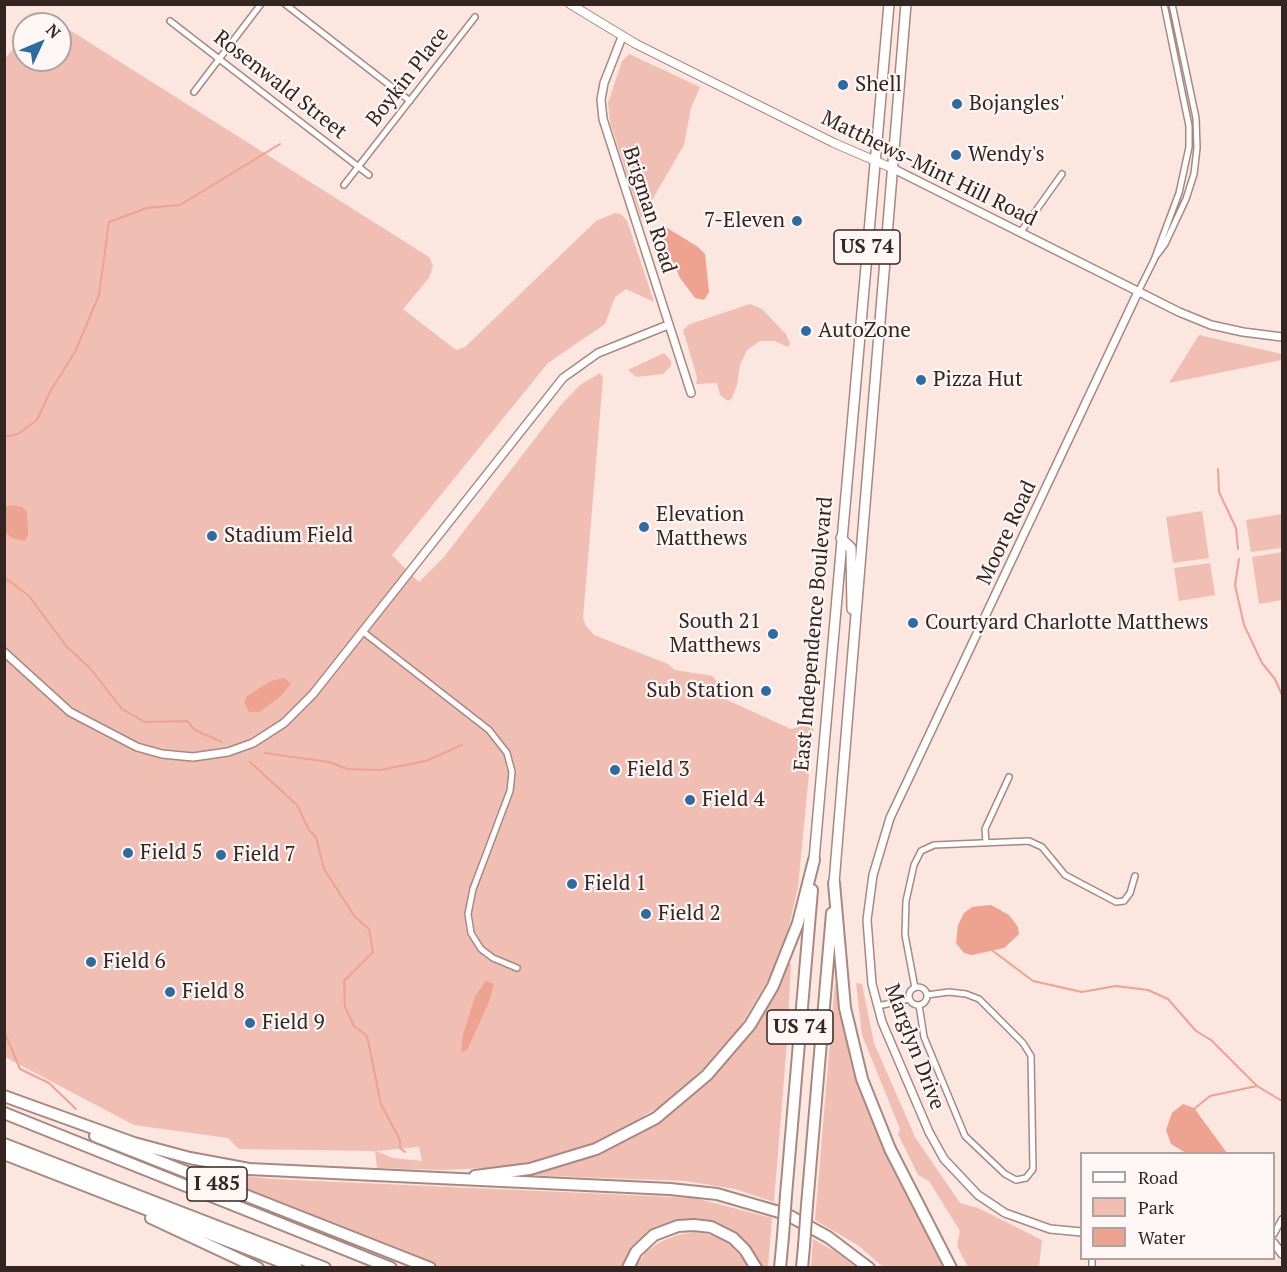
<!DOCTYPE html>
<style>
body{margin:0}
#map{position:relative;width:1287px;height:1272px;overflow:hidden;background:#fce6e0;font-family:"PT Serif",serif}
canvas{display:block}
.frame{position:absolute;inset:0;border:6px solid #332622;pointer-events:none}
.legend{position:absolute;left:1080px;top:1152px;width:195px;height:108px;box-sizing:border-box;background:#fff7f5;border:2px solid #ada3a1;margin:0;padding:8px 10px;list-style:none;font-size:18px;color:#332622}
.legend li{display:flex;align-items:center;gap:12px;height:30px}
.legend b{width:30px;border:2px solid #ada3a1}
.north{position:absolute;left:12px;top:12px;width:60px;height:60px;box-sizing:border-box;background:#fff7f5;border:2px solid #ada3a1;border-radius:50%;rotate:46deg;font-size:16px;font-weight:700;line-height:24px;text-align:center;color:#332622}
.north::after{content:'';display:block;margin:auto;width:21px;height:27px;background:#2c6ca3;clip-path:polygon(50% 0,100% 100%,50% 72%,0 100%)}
</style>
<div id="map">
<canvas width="1287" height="1272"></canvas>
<div class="frame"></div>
<ul class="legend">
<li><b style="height:8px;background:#fff"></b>Road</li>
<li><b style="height:16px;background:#f0beb2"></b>Park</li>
<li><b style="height:16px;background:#eea290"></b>Water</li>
</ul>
<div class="north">N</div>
</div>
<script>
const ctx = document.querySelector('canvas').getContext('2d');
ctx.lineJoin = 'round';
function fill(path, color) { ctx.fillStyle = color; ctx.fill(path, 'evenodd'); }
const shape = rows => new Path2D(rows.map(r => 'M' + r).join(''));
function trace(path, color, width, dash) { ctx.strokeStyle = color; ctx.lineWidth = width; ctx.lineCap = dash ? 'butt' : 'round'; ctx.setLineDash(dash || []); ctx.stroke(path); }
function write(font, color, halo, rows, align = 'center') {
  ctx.font = font + ' "PT Serif",serif'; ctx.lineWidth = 4.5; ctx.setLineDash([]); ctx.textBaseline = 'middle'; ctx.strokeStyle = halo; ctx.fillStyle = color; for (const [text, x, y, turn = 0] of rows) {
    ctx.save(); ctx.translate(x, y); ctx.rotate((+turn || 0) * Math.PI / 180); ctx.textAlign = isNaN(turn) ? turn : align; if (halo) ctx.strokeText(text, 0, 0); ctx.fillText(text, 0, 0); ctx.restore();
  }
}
fill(shape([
 [60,24,429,257,433,266,429,278,403,309,456,350,465,347,596,221,615,213,621,214,627,221,654,302,626,289,615,297,605,324,548,363,392,555,419,582,444,557,560,406,580,385,600,373,603,378,583,618,586,626,594,635,668,664,675,670,713,676,727,700,791,729,798,727,805,699,811,697,816,702,798,887,786,939,768,980,737,1032,718,1055,667,1102,609,1137,559,1156,505,1167,444,1170,377,1168,375,1151,239,1149,228,1138,134,1125,5,1057,5,59,24,34,24,60,60,60],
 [419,1147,422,1161,393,1158,376,1151],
 [629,54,700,87,691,108,684,145,641,219,610,122,608,103,622,61],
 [750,304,762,309,786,334,790,344,788,347,774,341,760,341,747,350,740,365,737,385,732,398,728,401,720,395,717,383,696,384,697,377,683,330,690,324],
 [1199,335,1282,354,1282,360,1169,383],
 [664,353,671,361,671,366,663,374,636,377,628,370],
 [1202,511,1209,558,1173,563,1166,517],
 [1282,514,1282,548,1251,552,1246,520],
 [1282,552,1282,600,1259,604,1252,557],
 [1210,563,1215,595,1179,601,1174,568],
 [788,962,791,964,786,1055,774,1202,735,1189,685,1181,527,1175,583,1159,625,1141,664,1118,698,1091,743,1041],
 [835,982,852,1068,865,1105,900,1182,944,1267,883,1267,859,1246,815,1220],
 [856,983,862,984,874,1043,915,1137,960,1203,978,1208,1042,1240,1039,1267,968,1267,957,1246,960,1231,929,1181,918,1175,898,1134,900,1129,862,1035],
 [159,1167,273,1179,695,1198,772,1218,768,1267,760,1267,721,1229,662,1230,624,1267,417,1267],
 [695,1232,715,1236,730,1244,750,1268,635,1268,646,1252,660,1242,677,1235],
 [813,1239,836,1252,855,1267,811,1267]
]), '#f0beb2');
fill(shape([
 [664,226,698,247,705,254,709,292,704,300,695,298,680,278,660,234],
 [13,505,22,507,27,512,28,536,24,541,12,538,5,532,5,507],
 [284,678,291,684,279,698,259,712,249,712,244,702,247,696,271,681],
 [991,905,1009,915,1018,927,1019,934,1004,948,972,955,964,953,956,943,958,925,964,913,972,907],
 [486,981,494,984,489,1002,467,1050,461,1052,463,1035,475,996],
 [1183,1104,1194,1108,1227,1153,1186,1153,1171,1144,1166,1130,1172,1113]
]), '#eea290');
trace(shape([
 [4,437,18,434,37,420,51,390,75,352,99,295,109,222,147,208,180,205,280,144],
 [1218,469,1219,492,1236,528,1238,549],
 [1239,559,1235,585,1244,625,1262,663,1275,679,1282,695],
 [4,577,29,596,67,647,89,667,122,709,145,722,187,721,195,730,222,742],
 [265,753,329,762,347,769,380,770,426,761,462,745],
 [1282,758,1282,781],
 [250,762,297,805,309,830,316,837,324,869,355,917,369,929,373,952,344,981,345,1007,354,1026,367,1036,381,1104,400,1140,400,1148,405,1152],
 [993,951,1033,981,1082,992,1116,986,1148,990,1168,999,1196,1031,1211,1040,1257,1086,1282,1101],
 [4,1031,20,1069,49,1083,76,1109],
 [1194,1109,1210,1096,1257,1086]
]), '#eea290', 2);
const minor = shape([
 [285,4,410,101],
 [170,21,369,175],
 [194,92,261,4],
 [344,185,475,17],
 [1020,233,1062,174],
 [1156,256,1165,244,1186,199,1194,174,1197,148,1196,118,1172,4],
 [1138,292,1154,260,1179,193,1189,147,1189,126,1164,4],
 [362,631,489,730,507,753,512,772,510,791,473,889,468,914,471,933,481,949,493,958,517,968],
 [986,843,985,829,1009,777],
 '909 996a9 9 0 1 1 18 0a9 9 0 1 1-18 0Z',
 [915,988,905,935,906,901,914,865,921,851,934,845,1029,841,1042,847,1065,875,1116,902,1124,901,1130,893,1135,876],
 [919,1005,924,1037,965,1136,1005,1174,1016,1180,1026,1178,1033,1169,1031,1056,1023,1043,979,999,966,994,949,992,927,995],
 [878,1006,909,999],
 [1274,1234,1282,1219],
 [1092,1268,1092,1258]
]);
const tertiary = shape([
 [622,37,604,83,601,100,603,119,691,393],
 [894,169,1179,312,1211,325,1243,332,1282,337],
 [4,652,70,712,137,747,162,754,193,757,228,752,253,743,284,723,313,694,563,378,598,353,668,325],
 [1082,1232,1050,1229,1005,1213,978,1195,944,1159,929,1132,882,1022,872,984,867,920,873,875,890,818,1138,292],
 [1274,1243,1282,1254]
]);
const secondary = shape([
 [570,4,636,44,834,143,894,169]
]);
const trunk = shape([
 [841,538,851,548,852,609],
 [814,860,889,4],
 [834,883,906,4]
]);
const motorway = shape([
 [834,883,845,1008,862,1079,890,1149,951,1268],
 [4,1096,134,1143,190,1158,249,1169,670,1189,717,1194,786,1214,828,1237,869,1268],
 [4,1113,391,1268],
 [95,1136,430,1268],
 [4,1144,325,1268],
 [4,1154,297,1268],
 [475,1176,530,1169,596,1149,656,1118,707,1075,750,1025,773,986,798,923,814,860],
 [786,1195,812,890],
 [807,1205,832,913],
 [151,1218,258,1268],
 [628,1268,636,1252,654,1235,678,1226,694,1225,711,1227,733,1238,745,1250,756,1268],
 [780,1268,783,1236],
 [802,1268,804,1246]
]);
trace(minor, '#a98880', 8);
trace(tertiary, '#a98880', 10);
trace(secondary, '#a98880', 10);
trace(trunk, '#a98880', 12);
trace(motorway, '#a98880', 14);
trace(minor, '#fff', 5);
trace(tertiary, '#fff', 7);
trace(secondary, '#fff', 8);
trace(trunk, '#fff', 9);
trace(motorway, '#fff', 10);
const motorwayBridge = shape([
 [783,1236,786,1195],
 [804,1246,807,1205]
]);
trace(motorwayBridge, '#a98880', 14, []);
trace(motorwayBridge, '#fff', 10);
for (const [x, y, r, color] of [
 [843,85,6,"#2c6ca3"],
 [957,104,6,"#2c6ca3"],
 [956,155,6,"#2c6ca3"],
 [797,221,6,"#2c6ca3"],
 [806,331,6,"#2c6ca3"],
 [921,380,6,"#2c6ca3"],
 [644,527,6,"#2c6ca3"],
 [212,536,6,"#2c6ca3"],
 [913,623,6,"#2c6ca3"],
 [773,634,6,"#2c6ca3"],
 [766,691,6,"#2c6ca3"],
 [615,770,6,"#2c6ca3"],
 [690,800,6,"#2c6ca3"],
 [128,853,6,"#2c6ca3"],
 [221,855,6,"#2c6ca3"],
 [572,884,6,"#2c6ca3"],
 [646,914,6,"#2c6ca3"],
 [91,962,6,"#2c6ca3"],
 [170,992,6,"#2c6ca3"],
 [250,1023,6,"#2c6ca3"]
]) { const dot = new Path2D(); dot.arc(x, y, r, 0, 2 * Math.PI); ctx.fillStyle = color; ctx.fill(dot); trace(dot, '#fff7f5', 2); }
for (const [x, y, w] of [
 [867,247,66],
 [800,1027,66],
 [217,1184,60]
]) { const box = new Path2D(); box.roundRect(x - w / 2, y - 17, w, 34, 4.5); ctx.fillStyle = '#fff7f5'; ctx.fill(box); trace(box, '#332622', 1.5); }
write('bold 20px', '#332622', null, [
 ["US 74",867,247],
 ["US 74",800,1027],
 ["I 485",217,1184]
]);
write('21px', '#332622', '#fff7f5', [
 ["Boykin Place",408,77,-52],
 ["Rosenwald Street",280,85,38],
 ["Matthews-Mint Hill Road",929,169,26],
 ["Brigman Road",649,210,72],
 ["Moore Road",1007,533,-65],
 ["East Independence Boulevard",814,634,-85],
 ["Marglyn Drive",914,1047,69]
]);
write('21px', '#332622', '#fff7f5', [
 ["Shell",855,85],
 ["Bojangles'",969,104],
 ["Wendy's",968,155],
 ["7-Eleven",785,221,"right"],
 ["AutoZone",818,331],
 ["Pizza Hut",933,380],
 ["Elevation",656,515],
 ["Matthews",656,539],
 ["Stadium Field",224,536],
 ["South 21",761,622,"right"],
 ["Matthews",761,646,"right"],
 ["Courtyard Charlotte Matthews",925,623],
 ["Sub Station",754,691,"right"],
 ["Field 3",627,770],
 ["Field 4",702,800],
 ["Field 5",140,853],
 ["Field 7",233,855],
 ["Field 1",584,884],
 ["Field 2",658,914],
 ["Field 6",103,962],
 ["Field 8",182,992],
 ["Field 9",262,1023]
], 'left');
</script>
